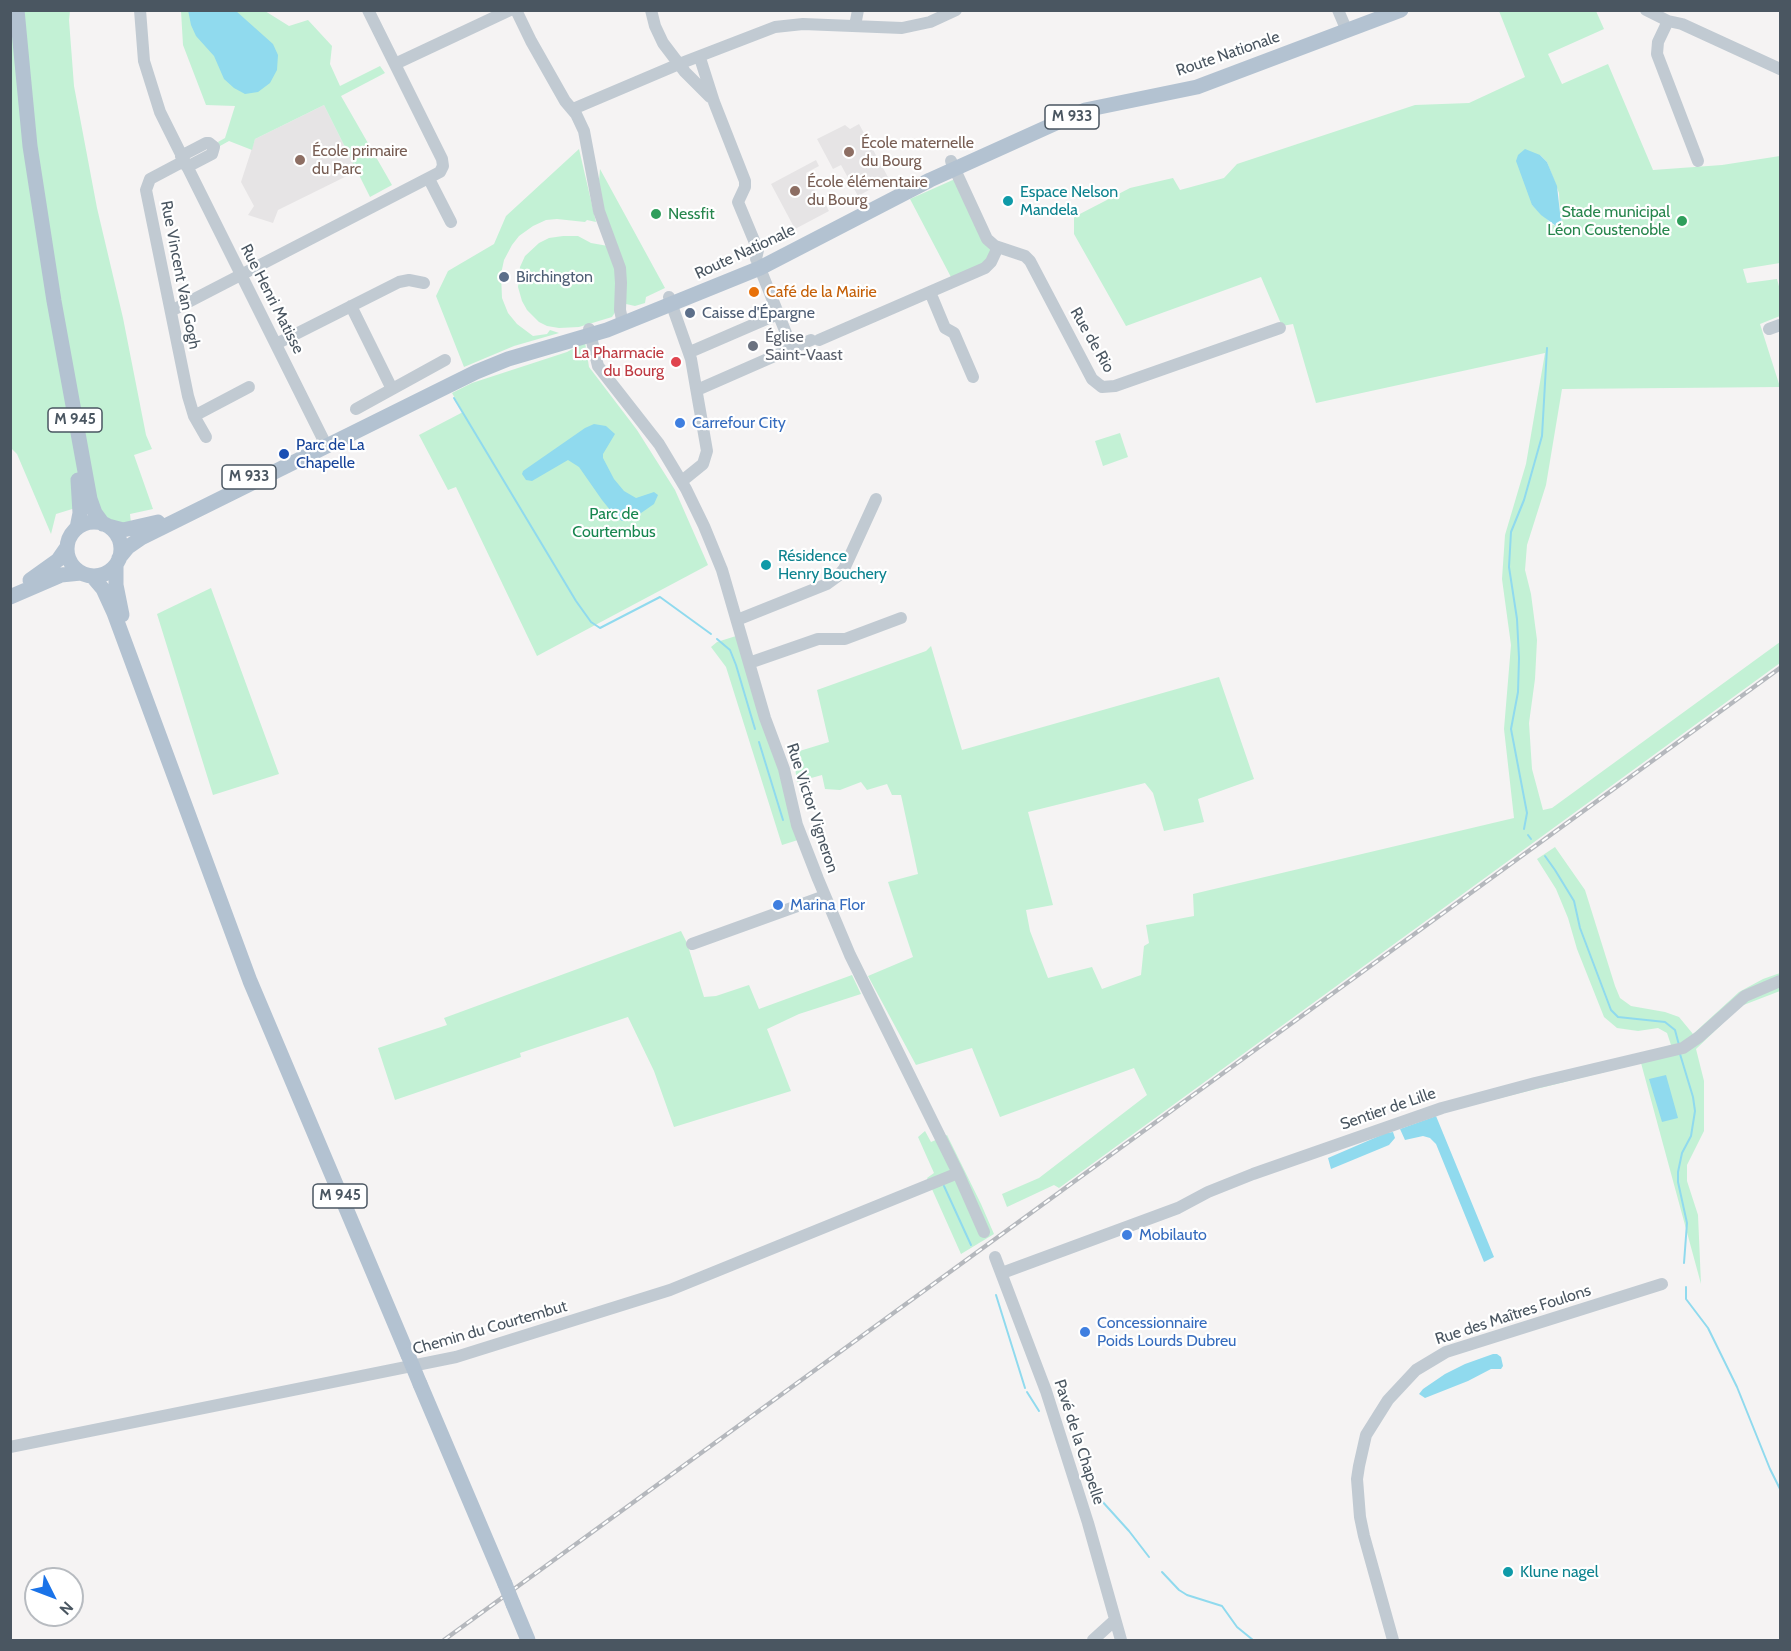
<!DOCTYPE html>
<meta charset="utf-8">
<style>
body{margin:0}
#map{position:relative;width:1791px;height:1651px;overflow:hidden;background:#f5f3f3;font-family:Cabin,sans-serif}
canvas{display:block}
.frame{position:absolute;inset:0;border:12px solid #4a5661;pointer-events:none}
.north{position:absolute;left:24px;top:1567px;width:60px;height:60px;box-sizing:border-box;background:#fff;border:2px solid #b7bbc0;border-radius:50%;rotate:132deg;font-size:16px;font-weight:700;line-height:24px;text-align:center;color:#4a5661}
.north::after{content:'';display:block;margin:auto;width:21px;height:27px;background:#1a73e8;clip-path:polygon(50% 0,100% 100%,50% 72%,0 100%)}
</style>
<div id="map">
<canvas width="1791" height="1651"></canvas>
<div class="frame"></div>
<div class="north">N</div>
</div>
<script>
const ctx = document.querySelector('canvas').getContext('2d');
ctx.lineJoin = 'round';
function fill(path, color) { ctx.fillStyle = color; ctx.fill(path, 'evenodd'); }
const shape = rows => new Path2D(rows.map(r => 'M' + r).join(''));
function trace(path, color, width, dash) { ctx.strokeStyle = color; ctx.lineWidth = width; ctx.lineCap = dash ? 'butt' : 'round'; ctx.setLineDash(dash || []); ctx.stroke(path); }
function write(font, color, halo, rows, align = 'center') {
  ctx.font = font + ' Cabin,sans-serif'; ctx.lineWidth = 4.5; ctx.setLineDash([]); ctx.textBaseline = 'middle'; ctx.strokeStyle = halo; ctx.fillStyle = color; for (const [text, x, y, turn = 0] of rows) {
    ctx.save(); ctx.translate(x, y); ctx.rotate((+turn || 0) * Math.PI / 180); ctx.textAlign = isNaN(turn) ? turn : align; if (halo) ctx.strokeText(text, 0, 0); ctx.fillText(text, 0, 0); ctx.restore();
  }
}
fill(shape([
 [324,105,357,171,278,210,273,223,248,215,254,206,241,182,255,139],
 [859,124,889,179,858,196,841,165,833,169,817,139,845,125,850,129],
 [816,160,819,166,806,173,819,199,822,198,829,211,795,229,771,184]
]), '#e6e4e5');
fill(shape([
 [11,11,70,11,69,20,74,86,97,208,123,318,146,435,152,449,134,455,153,509,130,514,131,523,113,524,101,513,95,502,56,514,51,534,17,454,11,448],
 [181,11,265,11,289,26,308,20,332,46,330,64,340,86,380,66,385,73,341,96,392,185,370,197,324,105,255,139,252,150,229,141,220,146,218,142,225,138,235,106,206,105,183,45],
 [1499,11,1596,11,1604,29,1548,54,1562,84,1608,64,1653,170,1722,165,1780,156,1780,263,1743,269,1747,283,1777,279,1780,290,1780,316,1760,324,1780,387,1562,389,1546,485,1527,545,1525,570,1531,594,1537,640,1535,679,1529,723,1532,769,1543,810,1552,808,1780,642,1780,663,1059,1188,1054,1185,1007,1207,1002,1194,1039,1178,1147,1095,1134,1068,1000,1117,972,1048,916,1065,868,976,913,957,888,882,918,874,901,795,892,795,887,784,867,790,861,782,840,790,825,789,822,775,797,782,793,753,829,742,817,690,926,651,931,646,962,750,1219,677,1254,779,1198,799,1204,822,1164,831,1153,793,1145,783,1028,812,1053,905,1026,910,1030,931,1048,978,1092,967,1102,989,1141,975,1144,946,1149,943,1146,925,1194,916,1193,894,1514,818,1504,729,1511,645,1502,579,1505,535,1526,464,1545,353,1316,403,1293,324,1282,326,1261,277,1126,326,1074,234,1074,217,1130,188,1173,178,1180,190,1224,178,1237,164,1415,105,1469,103,1525,77],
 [1540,155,1547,162,1559,193,1560,213,1563,227,1553,225,1532,205],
 [579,149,596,222,587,220,585,222,557,219,546,220,533,226,519,236,512,245,504,260,501,274,502,298,508,313,517,324,533,336,547,334,550,330,559,333,514,346,464,367,436,296,448,271,494,244,506,216],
 [600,169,665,288,646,297,645,303,635,306,626,304,603,209,599,181],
 [955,179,992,251,986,263,952,279,910,199],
 [563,236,578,236,591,243,608,246,616,273,616,311,612,317,579,327,559,328,547,326,539,322,527,310,522,301,518,287,520,267,525,256,539,243,549,238],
 [585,342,589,367,637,430,675,490,708,565,537,656,456,487,448,490,419,435,463,412,452,393,472,383,567,352],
 [1120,433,1128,457,1103,466,1095,441],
 [211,588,279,774,213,795,157,614],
 [736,636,777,755,798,840,782,845,726,667,711,647,717,642],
 [1555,847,1585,890,1615,986,1620,998,1631,1006,1665,1012,1679,1017,1693,1034,1739,992,1763,979,1780,973,1780,991,1741,1006,1696,1049,1704,1081,1704,1131,1687,1165,1687,1181,1698,1215,1701,1284,1641,1063,1448,1111,1671,1045,1667,1033,1658,1028,1638,1031,1617,1028,1604,1017,1577,949,1568,918,1556,889,1537,859],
 [681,931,687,943,704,997,716,996,749,985,759,1009,852,975,861,994,799,1014,767,1029,791,1091,674,1127,654,1071,628,1017,520,1053,521,1057,395,1100,378,1048,447,1025,444,1018],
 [925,1131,931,1142,947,1135,981,1204,994,1234,961,1254,927,1178,934,1173,918,1137]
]), '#c3f1d5');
fill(shape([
 [188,10,236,11,273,44,278,55,277,70,270,83,258,92,245,94,234,88,224,79,214,56,196,36,191,25],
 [1525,149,1540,155,1547,162,1557,186,1560,213,1563,227,1560,229,1541,215,1532,205,1516,161,1518,155],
 [594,424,606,426,615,434,603,454,603,458,614,479,624,491,636,498,654,492,658,495,654,504,631,520,622,521,615,516,602,500,579,467,568,460,532,481,526,480,522,474,523,471,585,428],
 [1666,1075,1678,1118,1662,1122,1649,1079],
 [1436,1116,1494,1257,1484,1262,1436,1144,1430,1138,1423,1136,1405,1140,1400,1129],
 [1393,1132,1395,1138,1389,1145,1331,1169,1328,1158,1386,1133],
 [1493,1354,1497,1354,1501,1357,1503,1366,1501,1369,1491,1369,1468,1381,1425,1398,1419,1394,1423,1389,1445,1374,1465,1364]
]), '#90daee');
trace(shape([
 [454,398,576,601,591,622,600,628,660,597,711,634],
 [717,639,730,650,736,665,755,729],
 [759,742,783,820],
 [1524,829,1527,813,1511,729,1518,692,1519,658,1517,619,1509,567,1511,532,1524,500,1542,436,1547,348],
 [1528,835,1531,839],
 [1545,856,1555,870,1574,901,1580,928,1611,1010,1618,1017,1665,1022,1675,1030,1679,1045],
 [1680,1054,1693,1097,1695,1111,1691,1136,1682,1153,1678,1172,1678,1182,1687,1223,1684,1263],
 [944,1186,971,1245],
 [1686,1287,1686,1299,1708,1328,1737,1387,1770,1469,1780,1489],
 [996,1295,1025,1388],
 [1027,1392,1039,1411],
 [1091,1489,1129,1531,1149,1557],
 [1162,1572,1179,1590,1187,1595,1222,1606,1237,1627,1253,1640]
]), '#90daee', 2);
trace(shape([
 [140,10,144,61,160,112,327,447],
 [516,10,531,41,565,101,576,114,584,131,599,211,620,268,621,283,620,310,623,324],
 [651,10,655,26,663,43,685,72,710,97],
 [1338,10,1347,31],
 [1646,10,1668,21,1682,24,1780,69],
 [1668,21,1658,42,1657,54,1698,161],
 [855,26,858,10],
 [700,58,714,102,745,181,745,187,738,202,758,250,756,259],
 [395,64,510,10],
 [573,109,679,64,775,27,803,24,902,28,930,22,956,10],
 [181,156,206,143,209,143,214,147,212,154,187,167],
 [184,161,150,179,146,190,188,396,194,416,206,437],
 [951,161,987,239,995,246,1025,256,1030,261,1092,379,1102,387,1115,386,1280,328],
 [429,179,451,222],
 [757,261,792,348],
 [930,292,945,328,954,333,973,377],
 [669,297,691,359,707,451,703,464,682,481],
 [351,306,392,389],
 [171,311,440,172,443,166,442,159,368,10],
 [589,329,598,366,659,444,686,489,704,526,722,570,765,718,784,769,797,825,818,879,850,955,958,1173,984,1232],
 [1769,329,1780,325],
 [819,340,985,268,991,262,998,247],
 [276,344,399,282,409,280,424,283],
 [690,352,778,314],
 [697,390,811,340],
 [356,409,445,360],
 [194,416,249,387],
 [737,620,827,584,838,576,844,569,876,499],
 [749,663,818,639,845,639,901,618],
 [692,944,825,896],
 [995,1257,1046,1391,1088,1523,1121,1640],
 [1002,1273,1178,1208,1208,1192,1253,1174,1442,1108,1535,1083,1683,1048,1699,1037,1745,996,1780,981],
 [10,1447,456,1357,670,1290,958,1173],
 [1093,1640,1115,1620],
 [1393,1640,1364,1536,1360,1517,1357,1479,1359,1466,1366,1435,1388,1400,1416,1370,1446,1352,1662,1284]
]), '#c1cad2', 12);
trace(shape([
 [17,10,30,146,54,301,90,499,95,513,103,524],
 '67 549a27 27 0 1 1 54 0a27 27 0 1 1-54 0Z',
 [108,526,123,530,158,522],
 [77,528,80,513,78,480],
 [119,558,128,547,141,538,476,372,508,359,607,330,760,268,930,180,1085,110,1197,87,1401,10],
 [116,565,116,585,122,615],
 [92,576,103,589,114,613,250,981,408,1355],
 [30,580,58,560,67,547],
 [10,597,61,575,81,573],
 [420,1384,505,1584],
 [513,1604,528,1640]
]), '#b3c2d1', 15);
const rail = shape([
 [444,1640,1780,668]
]);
trace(rail, '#b5b8bd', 4.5);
trace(rail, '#fff', 2, [7]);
trace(shape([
 [408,1355,420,1384],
 [505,1584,513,1604]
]), '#b3c2d1', 15);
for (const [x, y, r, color] of [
 [849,152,6,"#8d6e63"],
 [300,160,6,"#8d6e63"],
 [795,191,6,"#8d6e63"],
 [1008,201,6,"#0f9aa8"],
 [656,214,6,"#2e9e5b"],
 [1682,221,6,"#2e9e5b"],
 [504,277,6,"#5c6f8a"],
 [754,292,6,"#e8710a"],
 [690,313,6,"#5c6f8a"],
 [753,346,6,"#6b7280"],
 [676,362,6,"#e0444e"],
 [680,423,6,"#3f7fe0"],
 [284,454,6,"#1a4fb4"],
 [766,565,6,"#0f9aa8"],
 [778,905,6,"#3f7fe0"],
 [1127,1235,6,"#3f7fe0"],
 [1085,1332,6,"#3f7fe0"],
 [1508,1572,6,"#0f9aa8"]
]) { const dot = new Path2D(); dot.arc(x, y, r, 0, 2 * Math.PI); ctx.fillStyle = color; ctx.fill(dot); trace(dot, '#fff', 2); }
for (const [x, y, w] of [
 [1072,117,54],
 [75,420,54],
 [249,477,54],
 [340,1196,54]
]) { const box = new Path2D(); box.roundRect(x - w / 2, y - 12, w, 24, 4.5); ctx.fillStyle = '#fff'; ctx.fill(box); trace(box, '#4a5661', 1.5); }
write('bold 15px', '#4a5661', null, [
 ["M 933",1072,117],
 ["M 945",75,420],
 ["M 933",249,477],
 ["M 945",340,1196]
]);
write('16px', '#4a5661', '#fff', [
 ["Route Nationale",1228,54,-19],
 ["Route Nationale",745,252,-25],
 ["Rue Vincent Van Gogh",180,275,79],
 ["Rue Henri Matisse",272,299,63],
 ["Rue de Rio",1092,340,60],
 ["Rue Victor Vigneron",812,808,72],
 ["Sentier de Lille",1388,1109,-19],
 ["Rue des Maîtres Foulons",1513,1315,-18],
 ["Chemin du Courtembut",490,1328,-16],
 ["Pavé de la Chapelle",1079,1442,72]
]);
write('16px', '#785e54', '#fff', [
 ["École maternelle",861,143],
 ["du Bourg",861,161],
 ["École primaire",312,151],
 ["du Parc",312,169],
 ["École élémentaire",807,182],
 ["du Bourg",807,200]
], 'left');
write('16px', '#0d838f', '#fff', [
 ["Espace Nelson",1020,192],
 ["Mandela",1020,210],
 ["Résidence",778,556],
 ["Henry Bouchery",778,574],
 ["Klune nagel",1520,1572]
], 'left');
write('16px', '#27864d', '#fff', [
 ["Stade municipal",1670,212],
 ["Léon Coustenoble",1670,230],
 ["Nessfit",668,214,"left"]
], 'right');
write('16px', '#4e5e75', '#fff', [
 ["Birchington",516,277],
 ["Caisse d'Épargne",702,313]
], 'left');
write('16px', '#c56008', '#fff', [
 ["Café de la Mairie",766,292]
], 'left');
write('16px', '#5b616d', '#fff', [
 ["Église",765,337],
 ["Saint-Vaast",765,355]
], 'left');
write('16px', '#be3a42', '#fff', [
 ["La Pharmacie",664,353],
 ["du Bourg",664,371]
], 'right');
write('16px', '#366cbe', '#fff', [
 ["Carrefour City",692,423],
 ["Marina Flor",790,905],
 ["Mobilauto",1139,1235],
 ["Concessionnaire",1097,1323],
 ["Poids Lourds Dubreu",1097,1341]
], 'left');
write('16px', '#164399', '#fff', [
 ["Parc de La",296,445],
 ["Chapelle",296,463]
], 'left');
write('16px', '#17864f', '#fff', [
 ["Parc de",614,514],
 ["Courtembus",614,532]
]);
</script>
